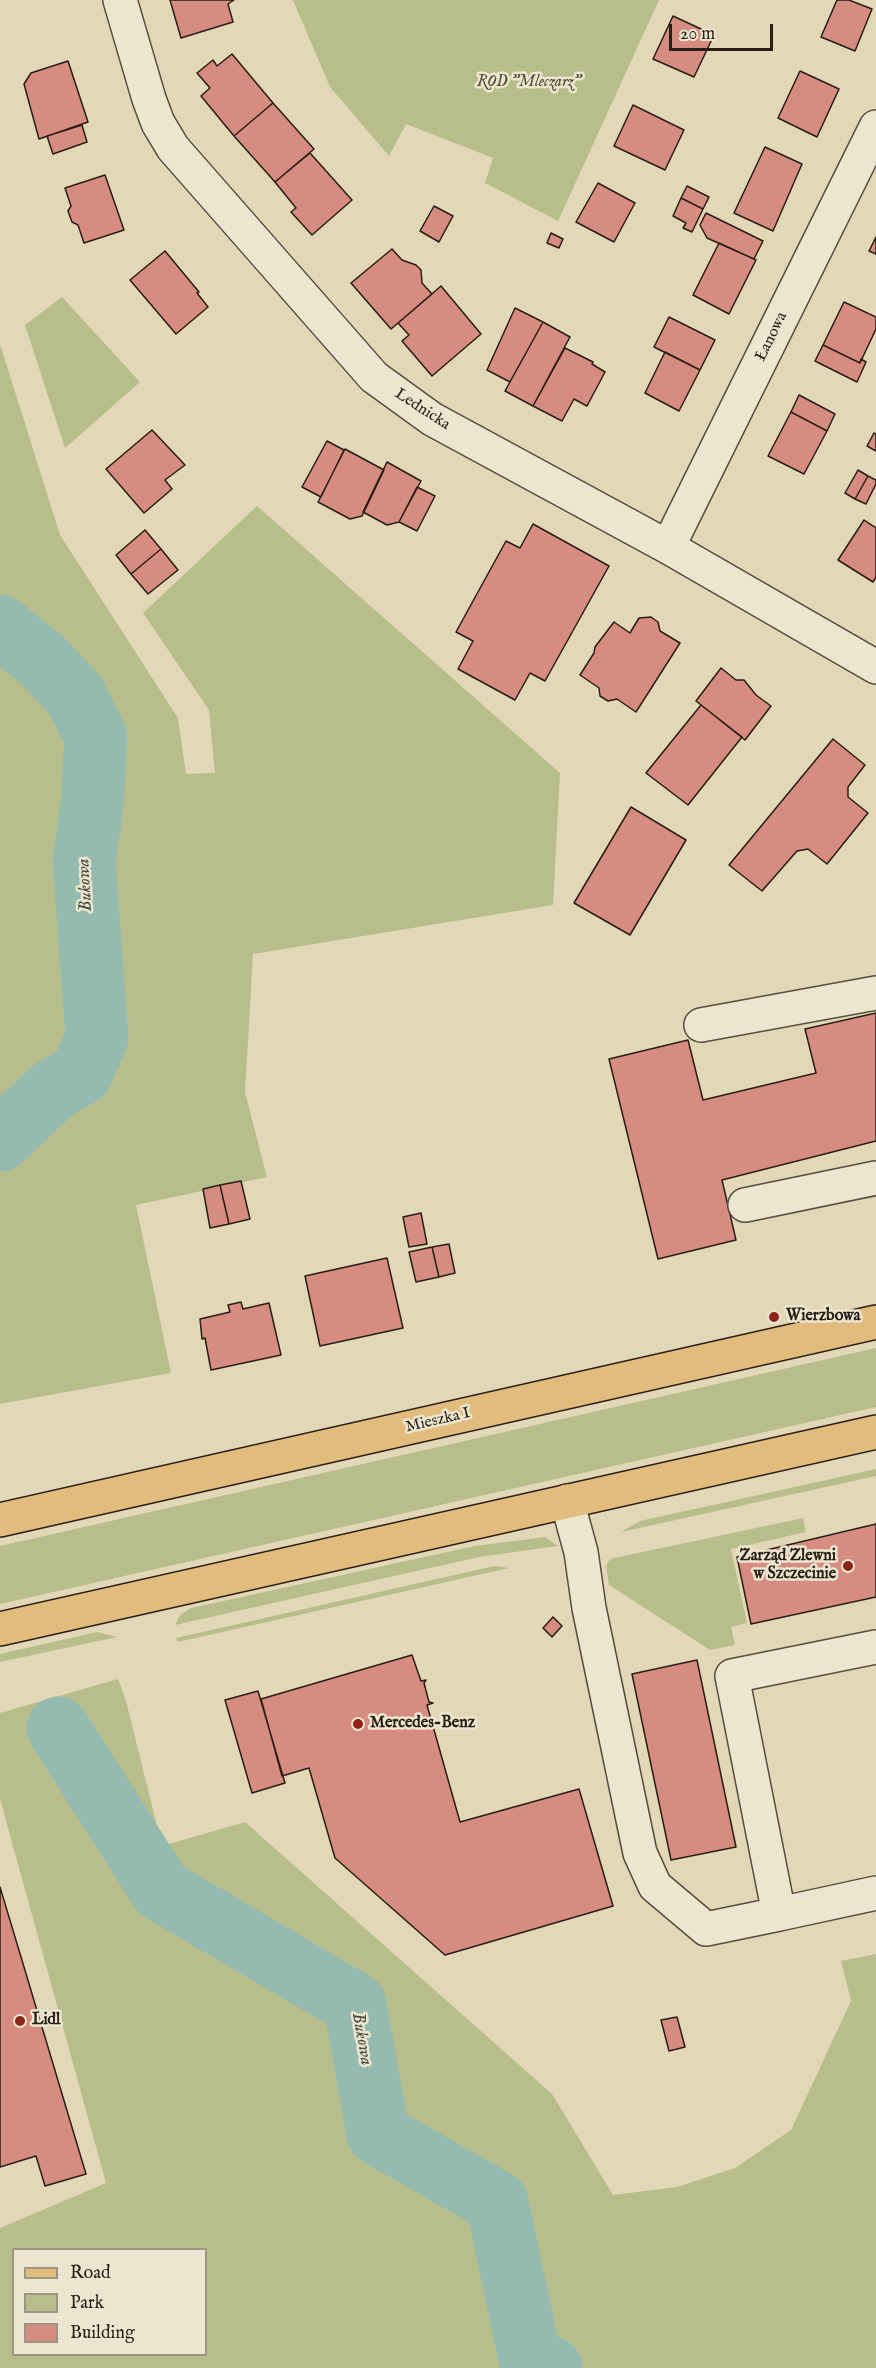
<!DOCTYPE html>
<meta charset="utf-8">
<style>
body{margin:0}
#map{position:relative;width:876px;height:2368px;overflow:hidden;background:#e2d8b7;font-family:"IM FELL English",serif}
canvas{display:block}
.legend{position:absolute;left:12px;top:2248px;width:195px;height:108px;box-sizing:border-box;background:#ece6d0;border:2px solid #9e9685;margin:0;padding:8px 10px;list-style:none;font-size:18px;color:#291d14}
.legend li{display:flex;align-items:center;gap:12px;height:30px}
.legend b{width:30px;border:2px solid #9e9685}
.scale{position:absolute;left:669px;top:24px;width:104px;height:27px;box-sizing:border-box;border:3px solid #291d14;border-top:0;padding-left:8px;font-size:18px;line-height:21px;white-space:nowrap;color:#291d14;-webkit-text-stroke:4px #ece6d0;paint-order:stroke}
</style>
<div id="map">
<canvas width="876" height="2368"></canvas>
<ul class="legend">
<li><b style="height:8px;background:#e1bc7c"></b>Road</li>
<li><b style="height:16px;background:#b7be8c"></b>Park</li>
<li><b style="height:16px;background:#d68c81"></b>Building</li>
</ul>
<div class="scale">20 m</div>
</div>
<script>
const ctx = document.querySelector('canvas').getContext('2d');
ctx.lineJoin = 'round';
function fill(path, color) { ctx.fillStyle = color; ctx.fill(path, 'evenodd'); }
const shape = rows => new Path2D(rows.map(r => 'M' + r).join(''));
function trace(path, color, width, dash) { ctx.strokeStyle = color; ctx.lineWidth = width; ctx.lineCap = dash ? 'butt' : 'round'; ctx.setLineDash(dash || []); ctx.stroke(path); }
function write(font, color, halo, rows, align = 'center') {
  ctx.font = font + ' "IM FELL English",serif'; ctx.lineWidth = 5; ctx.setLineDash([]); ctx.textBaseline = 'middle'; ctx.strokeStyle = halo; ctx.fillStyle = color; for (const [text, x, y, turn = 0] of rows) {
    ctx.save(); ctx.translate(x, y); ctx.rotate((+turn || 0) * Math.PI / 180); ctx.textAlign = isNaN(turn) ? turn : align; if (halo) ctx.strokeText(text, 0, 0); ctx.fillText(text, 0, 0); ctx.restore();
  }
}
fill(shape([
 [293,0,659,0,558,221,485,183,493,158,406,124,389,156,330,87],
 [62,297,140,382,65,448,25,325],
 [0,344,60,535,178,718,186,774,215,773,209,710,143,613,257,506,560,773,553,905,253,954,245,1092,267,1177,136,1205,171,1373,0,1404],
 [876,1348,876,1407,0,1604,0,1546],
 [876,1469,876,1476,621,1532,640,1521],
 [803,1518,806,1532,731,1549,747,1623,731,1627,735,1645,710,1650,609,1585,606,1566,610,1559],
 [545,1537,558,1546,479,1557,175,1625,180,1615,191,1608,475,1546],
 [494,1566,509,1568,178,1642,176,1638],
 [97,1632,117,1637,0,1662,0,1654],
 [118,1679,126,1701,162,1846,245,1822,552,2094,613,2195,677,2187,735,2168,791,2130,851,2001,841,1961,876,1954,876,2368,0,2368,0,2228,106,2183,0,1799,0,1713],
 [14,2250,206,2250,206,2354,14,2354]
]), '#b7be8c');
trace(shape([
 [0,626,43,661,75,695,96,737,92,806,84,860,97,1037,82,1073,53,1090,0,1140],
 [58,1728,161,1890,355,2004,378,2134,497,2202,530,2359,551,2368]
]), '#95baaf', 63);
const building = shape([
 [170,0,234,0,228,4,233,22,181,38,170,0],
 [837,0,849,0,872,9,855,51,821,37,837,0],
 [673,16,714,35,694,77,653,59,673,16],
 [232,54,273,103,234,136,201,96,210,88,197,73,213,60,217,66,232,54],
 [68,61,88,122,39,139,24,84,31,73,68,61],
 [800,71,839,89,817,137,778,118,800,71],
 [273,103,314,149,275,182,234,136,273,103],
 [633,105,684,130,665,170,614,146,633,105],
 [82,125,87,142,53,154,47,136,82,125],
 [765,147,802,164,773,231,734,213,765,147],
 [310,153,352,200,312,235,291,212,296,208,275,182,310,153],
 [105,175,124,230,84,243,78,225,72,222,68,211,71,206,65,188,105,175],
 [598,183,635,203,614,242,576,222,598,183],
 [687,186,709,197,703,209,681,198,687,186],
 [681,198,703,209,692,232,683,228,686,223,673,216,681,198],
 [434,206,453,216,439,242,420,231,434,206],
 [706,213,763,241,754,259,707,238,700,225,706,213],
 [551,233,563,239,559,248,547,243,551,233],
 [876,237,876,254,869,251,876,237],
 [719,243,756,260,729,314,693,295,719,243],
 [392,249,402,260,416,265,421,270,422,283,432,294,391,329,351,283,392,249],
 [165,251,199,292,197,293,208,307,176,334,130,280,165,251],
 [441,286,481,334,432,376,402,341,409,335,398,323,441,286],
 [844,302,876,317,876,329,860,363,823,345,844,302],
 [515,308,543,322,510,382,487,370,515,308],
 [669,317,715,340,700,370,654,347,669,317],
 [543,322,570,337,533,406,505,391,543,322],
 [823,345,860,363,861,359,866,362,857,382,815,361,823,345],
 [565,348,593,362,592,364,605,372,587,406,574,399,562,421,533,406,565,348],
 [665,352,700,370,679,411,645,393,665,352],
 [799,395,835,414,827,431,791,412,799,395],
 [791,412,827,431,804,474,768,456,791,412],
 [152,430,185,465,165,480,172,489,144,513,106,469,152,430],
 [874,433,876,434,876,451,867,446,874,433],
 [327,441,344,450,321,497,302,487,327,441],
 [345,449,384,470,362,516,350,519,318,502,345,449],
 [387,462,421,481,399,522,387,525,363,512,387,462],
 [858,470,868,476,855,499,845,493,858,470],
 [868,476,876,480,876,484,866,504,855,499,868,476],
 [417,487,435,496,417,531,399,522,417,487],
 [864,520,876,528,876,577,873,582,838,560,864,520],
 [533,524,609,566,545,681,530,673,515,700,458,669,473,641,456,632,506,541,520,548,533,524],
 [145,530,161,549,131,574,116,555,145,530],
 [161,549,178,570,148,594,131,574,161,549],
 [651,617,658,622,660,631,680,643,636,712,617,699,608,701,600,696,599,688,580,675,594,653,595,647,614,622,630,633,639,618,651,617],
 [721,668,736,680,744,680,756,695,771,706,745,740,696,701,721,668],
 [701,705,742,737,688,805,646,773,701,705],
 [833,739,865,765,848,787,848,797,868,813,827,864,808,849,797,851,762,891,729,865,833,739],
 [631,807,686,840,630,935,574,903,631,807],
 [876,1013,876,1141,722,1180,736,1240,658,1259,609,1059,688,1040,703,1100,816,1073,805,1029,876,1013],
 [241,1181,250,1219,229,1224,220,1185,241,1181],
 [220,1185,229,1224,210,1228,203,1189,220,1185],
 [421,1213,427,1244,409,1247,403,1217,421,1213],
 [449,1244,455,1273,439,1277,432,1247,449,1244],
 [432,1247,439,1277,416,1282,409,1252,432,1247],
 [387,1258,403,1328,320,1346,305,1276,387,1258],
 [241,1302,243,1309,269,1303,281,1355,211,1370,205,1338,202,1339,200,1319,230,1312,228,1305,241,1302],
 [876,1524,876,1597,751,1624,737,1557,876,1524],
 [553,1617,562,1626,552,1637,543,1628,553,1617],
 [412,1655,421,1681,426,1680,424,1683,429,1702,433,1703,427,1705,460,1822,579,1789,613,1906,445,1955,335,1858,309,1768,282,1776,261,1699,412,1655],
 [697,1660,736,1847,671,1860,632,1674,697,1660],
 [258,1691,285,1783,252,1793,225,1700,258,1691],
 [0,1887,86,2174,45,2186,36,2156,0,2167,0,1887],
 [677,2017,685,2047,669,2051,661,2020,677,2017]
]);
fill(building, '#d68c81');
trace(building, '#291d14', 1.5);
const minor = shape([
 [120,0,149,99,158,123,173,148,374,377,432,419,668,547,876,667],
 [668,547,876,127],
 [701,1025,876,993],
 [745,1205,876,1178],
 [567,1501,581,1552,589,1608,640,1853,655,1886,706,1929,779,1914],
 [876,1647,732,1676,779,1914,876,1893]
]);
const major = shape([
 [0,1520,876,1322],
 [0,1629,876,1432]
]);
trace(minor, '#574c3d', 36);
trace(major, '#291d14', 36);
trace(minor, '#ece6d0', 33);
trace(major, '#e1bc7c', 33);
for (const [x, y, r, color] of [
 [774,1317,6,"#8f2418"],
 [848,1566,6,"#8f2418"],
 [358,1724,6,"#8f2418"],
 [20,2021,6,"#8f2418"]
]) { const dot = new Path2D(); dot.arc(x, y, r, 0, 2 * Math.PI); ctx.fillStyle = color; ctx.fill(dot); trace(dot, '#ece6d0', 2); }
write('italic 16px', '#544d38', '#ece6d0', [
 ["ROD \"Mleczarz\"",529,83]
]);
write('16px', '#291d14', '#ece6d0', [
 ["Łanowa",772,337,-64],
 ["Lednicka",422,410,33],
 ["Mieszka I",438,1421,-13]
]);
write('bold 16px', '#291d14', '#ece6d0', [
 ["Wierzbowa",786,1317],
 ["Zarząd Zlewni",836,1557,"right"],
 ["w Szczecinie",836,1575,"right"],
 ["Mercedes-Benz",370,1724],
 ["Lidl",32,2021]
], 'left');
write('italic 18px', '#494c42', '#ece6d0', [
 ["Bukowa",86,885,-93],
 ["Bukowa",361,2039,80]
]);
</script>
